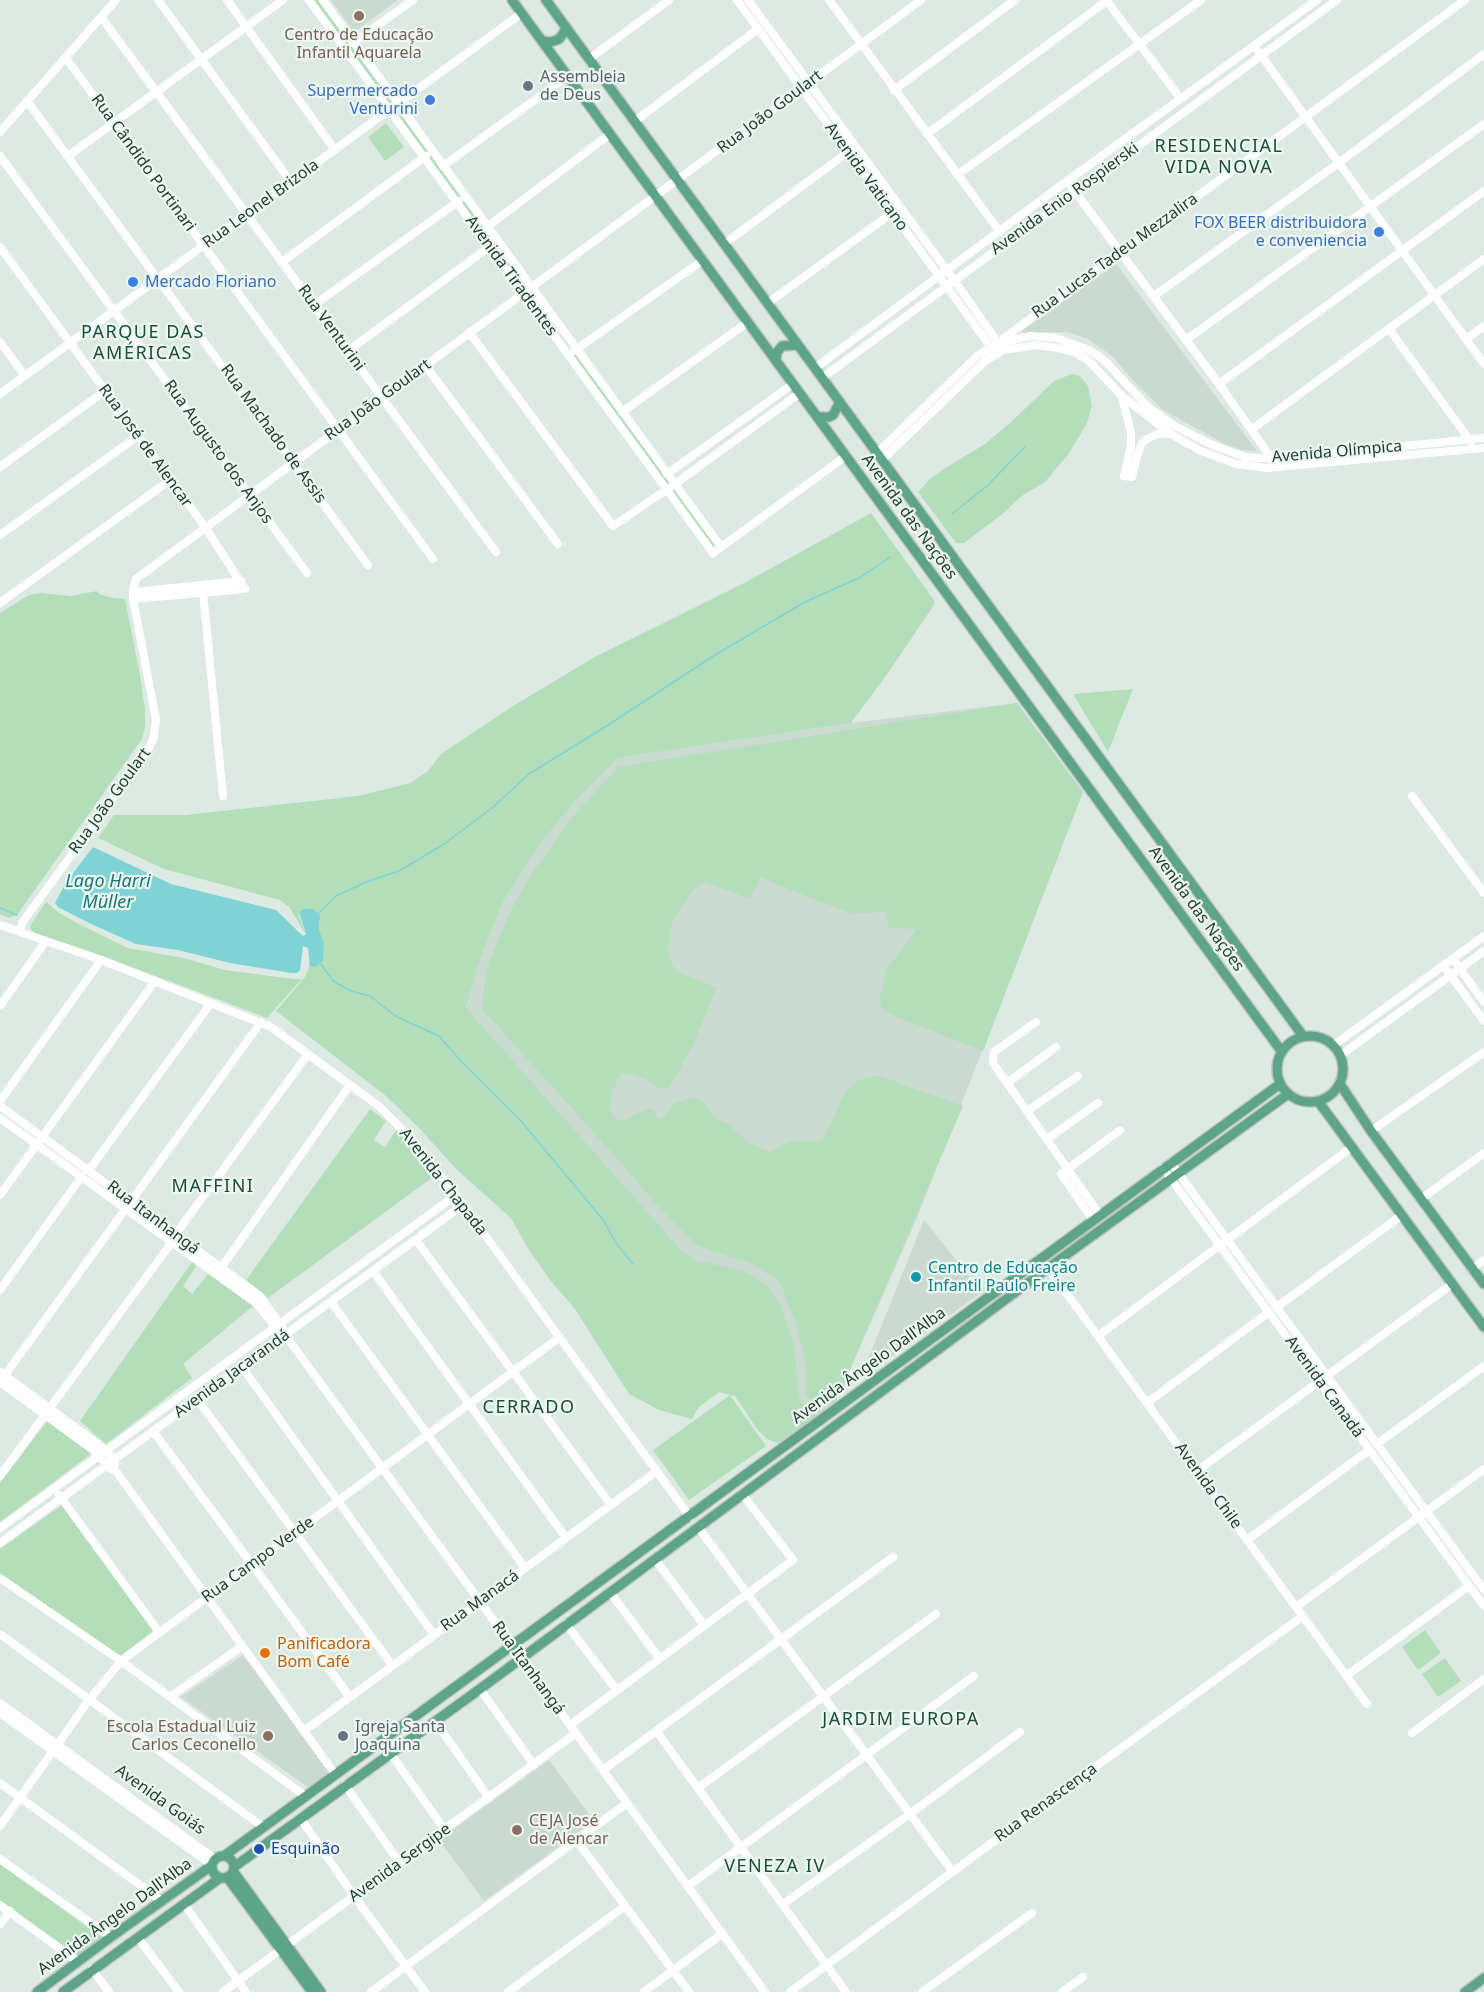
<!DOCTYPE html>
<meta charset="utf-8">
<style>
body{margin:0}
canvas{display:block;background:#ddeae3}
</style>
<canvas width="1484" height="1992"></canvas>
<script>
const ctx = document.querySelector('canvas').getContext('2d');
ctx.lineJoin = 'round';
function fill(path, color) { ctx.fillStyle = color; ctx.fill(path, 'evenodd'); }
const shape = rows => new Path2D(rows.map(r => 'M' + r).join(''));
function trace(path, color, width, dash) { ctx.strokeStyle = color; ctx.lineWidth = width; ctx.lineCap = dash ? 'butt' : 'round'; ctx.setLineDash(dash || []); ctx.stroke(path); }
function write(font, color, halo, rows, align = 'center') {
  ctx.font = font + ' "Noto Sans",sans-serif'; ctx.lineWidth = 4.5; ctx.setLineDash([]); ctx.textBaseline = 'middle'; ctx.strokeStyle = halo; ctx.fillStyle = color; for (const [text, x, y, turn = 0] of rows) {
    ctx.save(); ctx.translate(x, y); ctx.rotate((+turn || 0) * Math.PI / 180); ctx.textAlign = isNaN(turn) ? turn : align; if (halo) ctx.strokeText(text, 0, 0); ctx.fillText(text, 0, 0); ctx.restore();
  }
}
fill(shape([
 [331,0,398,0,354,32],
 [1116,264,1257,451,1242,450,1223,443,1163,410,1137,385,1112,356,1088,339,1068,332,1024,333,1022,331],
 [1017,703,1083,792,917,1218,835,1404,819,1416,799,1399,796,1374,698,1261,682,1252,466,1009,482,955,503,902,540,844,576,800,618,758,851,723],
 [924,1220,982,1292,869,1373,865,1373,864,1369],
 [243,1655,330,1774,309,1788,181,1697],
 [549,1760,594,1821,484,1901,439,1840]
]), '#cbdad1');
fill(shape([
 [311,0,318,0,392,102,388,105],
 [397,109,428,152,423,155,392,112],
 [386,123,404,147,385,161,368,137],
 [430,155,461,197,457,200,426,158],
 [464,201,526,287,522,290,460,203],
 [575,354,671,484,667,486,571,357],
 [1072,374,1080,376,1088,386,1092,406,1087,423,1070,452,1045,482,1020,497,1005,512,964,543,956,543,918,492,929,480,945,468,985,444,1012,421,1054,381],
 [674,487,717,545,713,548,671,490],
 [871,513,934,600,934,605,888,673,851,723,618,758,576,800,540,844,503,902,482,955,466,1008,682,1251,698,1261,744,1271,766,1284,780,1303,794,1345,799,1399,818,1416,778,1443,767,1439,757,1429,735,1396,730,1395,766,1446,689,1500,653,1450,730,1395,719,1392,699,1407,692,1419,659,1410,629,1394,575,1309,550,1280,527,1247,511,1218,456,1169,421,1130,386,1096,276,1011,305,977,309,968,309,953,310,966,323,953,324,943,319,929,320,921,303,909,300,910,299,915,306,935,290,908,280,900,164,869,98,838,114,815,186,815,358,796,410,783,428,771,441,754,513,706,593,658,748,581],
 [97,591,99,594,113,598,125,599,140,675,145,710,145,728,142,739,17,915,9,918,0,914,0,613,29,595,41,593,71,596],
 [1133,689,1108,752,1073,694],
 [1017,703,1083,792,983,1051,889,1014,881,1007,880,996,887,969,917,929,889,928,884,911,861,914,852,913,817,901,760,877,753,894,747,898,705,882,692,891,675,917,671,926,668,949,672,964,676,971,717,988,692,1047,669,1088,660,1089,647,1080,625,1073,621,1074,612,1092,610,1109,611,1113,616,1119,623,1121,649,1108,654,1110,658,1118,663,1118,674,1103,686,1099,698,1099,702,1101,715,1118,729,1125,748,1142,770,1152,790,1141,815,1141,824,1138,846,1091,859,1080,868,1077,880,1076,963,1106,835,1404,818,1403,806,1395,805,1360,795,1321,780,1282,749,1262,713,1252,694,1243,650,1197,616,1157,482,1009,484,986,490,960,512,908,533,872,575,814,618,767],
 [46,902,58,912,79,924,128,948,184,958,225,970,294,979,302,979,267,1018,103,956,34,933,30,928,31,924],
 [370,1109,386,1121,374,1140,385,1147,396,1130,408,1142,433,1177,268,1298,246,1280],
 [192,1262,196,1266,183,1286,192,1294,208,1274,253,1306,183,1364,192,1378,106,1444,80,1421],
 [48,1420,92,1453,0,1522,0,1483],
 [62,1505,153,1631,119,1657,0,1574,0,1549],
 [1425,1630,1441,1653,1418,1670,1402,1647],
 [1445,1658,1461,1681,1438,1697,1422,1674],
 [0,1864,104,1939,80,1957,0,1901]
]), '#b4deb9');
fill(shape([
 [93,847,171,884,276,910,303,936,306,934,299,912,303,909,313,909,320,915,319,929,324,943,323,961,315,967,310,966,308,948,303,946,300,970,297,973,291,973,230,963,178,950,136,944,89,923,58,907,55,903,67,881]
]), '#7fd3d5');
trace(shape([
 [952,514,988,485,1025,447],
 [0,908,17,915],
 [319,913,336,896,366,882,401,870,444,844,492,808,529,774,608,725,715,655,805,602,861,577,890,557],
 [321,964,333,981,351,991,370,996,397,1017,439,1036,460,1060,521,1121,604,1221,616,1243,633,1264]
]), '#7fd3d5', 1.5);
const major = shape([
 [512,0,1282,1052],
 [546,0,1303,1036],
 [542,41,551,42,559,39,563,34,566,27],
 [776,361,777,352,782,346,798,345],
 [818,417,829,417,833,415,840,402],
 '1277 1069a33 33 0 1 1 66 0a33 33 0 1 1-66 0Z',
 [1340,1084,1371,1131,1484,1284],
 [1318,1101,1484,1327],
 [224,1856,1280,1084],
 '212 1867a11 11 0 1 1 22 0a11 11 0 1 1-22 0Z',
 [234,1867,480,1689,1048,1268,1288,1094],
 [233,1871,321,1992],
 [227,1877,312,1992],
 [37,1992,111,1937,211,1866],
 [63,1992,220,1878],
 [1465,1992,1484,1978]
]);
trace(major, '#bcc4c1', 12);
trace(shape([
 [158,0,291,182],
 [227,0,335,150],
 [309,0,713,553,846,456],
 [323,0,721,547],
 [737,0,993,350],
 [748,0,954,280,1001,347],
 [829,0,1000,232],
 [1106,0,1181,99],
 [101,17,496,552],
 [353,43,413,0],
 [1258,51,1484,364],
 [66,58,433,559],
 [589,59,669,0],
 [894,90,1015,0],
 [27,101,368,565],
 [635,121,758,29],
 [0,132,116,0],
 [927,134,1108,0],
 [0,156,307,573],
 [68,156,283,0],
 [443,166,568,76],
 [957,175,1201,0],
 [1067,181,1219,384,1272,459],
 [487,227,610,134],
 [724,244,848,152],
 [0,247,205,527,245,589,133,599],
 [282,262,426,156],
 [1154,296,1340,162,1484,54],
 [768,303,892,213],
 [314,305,459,201],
 [1389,329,1471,442],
 [469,332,613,526,675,484,800,393],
 [1004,338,1465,0],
 [1466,339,1484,326],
 [1186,340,1484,124],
 [0,342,25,376],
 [348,351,489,247],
 [574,351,703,260],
 [425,365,558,544],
 [815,368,1067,181,1317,0],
 [822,378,1337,0],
 [1219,384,1484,191],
 [0,394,522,13],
 [1122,397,1131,433,1131,446,1124,476,1132,477,1138,453,1141,445,1145,440,1157,434,1170,434],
 [622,412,748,322],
 [1252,429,1484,259],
 [877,453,977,356,998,343,1031,336,1057,338,1091,351,1105,361,1148,407,1175,426,1210,444,1245,457,1275,459,1484,438],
 [882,460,985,361,1003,350,1037,345,1058,348,1074,352,1088,360,1121,395,1171,434,1199,450,1236,464,1267,468,1484,448],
 [0,467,105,391],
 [667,474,793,384],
 [0,535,138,436],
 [133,592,241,581],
 [203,592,223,796],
 [0,603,170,480],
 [1412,796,1484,893],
 [0,925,101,960,271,1027,380,1107,416,1144,456,1195,690,1517],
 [20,932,22,923,149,748,154,737,156,720,133,599,133,589,136,579,921,0],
 [1453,959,1484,1002],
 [1443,965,1484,1021],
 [0,1006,46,941],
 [1036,1022,994,1052,993,1063,1100,1215],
 [1334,1045,1484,936],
 [1341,1055,1484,951],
 [1007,1083,1056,1047],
 [0,1101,101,960],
 [0,1106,260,1296,287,1334,291,1343,765,1992],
 [1027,1111,1078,1076],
 [0,1118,256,1303,285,1339],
 [1371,1131,1484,1052],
 [1047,1139,1098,1103],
 [1171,1163,1484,1590],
 [1163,1168,1484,1606],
 [89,1170,211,1003],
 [0,1195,155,981],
 [1421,1199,1484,1153],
 [1093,1220,1061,1174,1120,1130],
 [175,1235,308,1054],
 [416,1240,611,1505],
 [1048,1268,1367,1704],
 [1472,1269,1484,1260],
 [219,1271,350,1085],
 [373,1271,566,1538],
 [0,1290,82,1176],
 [331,1302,525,1568],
 [1277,1307,1402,1215],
 [1098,1336,1352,1147],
 [242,1367,434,1635],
 [0,1372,98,1444,114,1459,115,1464],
 [5,1375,261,1022],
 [0,1382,93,1450,111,1469,115,1470,335,1774],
 [197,1399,392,1665],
 [1147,1403,1269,1312],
 [153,1431,350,1697],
 [1377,1444,1484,1366],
 [1197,1471,1452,1284],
 [0,1476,172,1242],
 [59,1495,159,1632],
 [698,1527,953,1872],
 [0,1528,456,1195],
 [1247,1540,1369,1450],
 [0,1543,463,1205],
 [655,1559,704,1625],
 [0,1578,121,1661,305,1796],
 [610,1592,659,1658],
 [1296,1607,1484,1469],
 [566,1624,616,1689],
 [0,1634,263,1827],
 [1346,1676,1469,1586],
 [480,1689,534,1765],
 [170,1697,242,1646],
 [0,1703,215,1859],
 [0,1713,212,1865],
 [435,1721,489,1798],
 [570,1725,793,1560,742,1494],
 [304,1731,657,1471],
 [657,1732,846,1992],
 [1412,1733,1484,1679],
 [390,1753,445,1830],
 [603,1770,893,1557],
 [0,1783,162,1901],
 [345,1785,399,1862],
 [698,1788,936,1614],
 [301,1819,354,1896,425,1992],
 [0,1826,89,1700,121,1661,560,1337],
 [577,1841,689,1992],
 [0,1859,111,1937],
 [688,1886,974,1676],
 [184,1904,246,1992],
 [783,1904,910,1814,1020,1732],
 [0,1905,78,1962],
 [0,1924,10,1911],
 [138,1938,179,1992],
 [92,1969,109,1992],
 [223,1992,576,1733],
 [371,1992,627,1803],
 [508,1992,625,1906],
 [644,1992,723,1933],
 [790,1992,1062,1791,1303,1616],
 [922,1992,1032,1913],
 [1062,1992,1083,1977]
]), '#fff', 8);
trace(major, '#5ea488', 9);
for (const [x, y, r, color] of [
 [359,16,6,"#8d6e63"],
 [528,86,6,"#6b7280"],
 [430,100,6,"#3f7fe0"],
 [1379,232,6,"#3f7fe0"],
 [133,282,6,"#3f7fe0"],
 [916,1277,6,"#0f9aa8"],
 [265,1653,6,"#e8710a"],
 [268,1736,6,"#8d6e63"],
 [343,1736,6,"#6b7280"],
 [517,1830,6,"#8d6e63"],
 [259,1849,6,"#1a4fb4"]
]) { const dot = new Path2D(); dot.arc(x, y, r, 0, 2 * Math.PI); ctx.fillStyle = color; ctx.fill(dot); trace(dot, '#edf7f1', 2); }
write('16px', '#785e54', '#edf7f1', [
 ["Centro de Educação",359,35],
 ["Infantil Aquarela",359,53],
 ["Escola Estadual Luiz",256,1727,"right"],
 ["Carlos Ceconello",256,1745,"right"],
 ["CEJA José",529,1821,"left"],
 ["de Alencar",529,1839,"left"]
]);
write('16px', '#5b616d', '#edf7f1', [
 ["Assembleia",540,77],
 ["de Deus",540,95],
 ["Igreja Santa",355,1727],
 ["Joaquina",355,1745]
], 'left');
write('16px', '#366cbe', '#edf7f1', [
 ["Supermercado",418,91],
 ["Venturini",418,109],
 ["FOX BEER distribuidora",1367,223],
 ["e conveniencia",1367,241],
 ["Mercado Floriano",145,282,"left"]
], 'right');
write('16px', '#1e3b2f', '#edf7f1', [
 ["Rua João Goulart",770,112,-37],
 ["Rua Cândido Portinari",143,163,54],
 ["Avenida Vaticano",866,177,54],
 ["Avenida Enio Rospierski",1065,199,-36],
 ["Rua Leonel Brizola",261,204,-36],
 ["Rua Lucas Tadeu Mezzalira",1115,256,-36],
 ["Avenida Tiradentes",511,276,54],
 ["Rua Venturini",331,328,54],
 ["Rua João Goulart",378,400,-36],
 ["Rua Machado de Assis",273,434,54],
 ["Rua José de Alencar",145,446,54],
 ["Rua Augusto dos Anjos",218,452,54],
 ["Avenida Olímpica",1337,452,-5],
 ["Avenida das Nações",909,517,54],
 ["Rua João Goulart",110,801,-54],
 ["Avenida das Nações",1196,909,54],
 ["Avenida Chapada",443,1182,52],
 ["Rua Itanhangá",153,1218,37],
 ["Avenida Ângelo Dall'Alba",869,1366,-36],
 ["Avenida Jacarandá",232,1374,-36],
 ["Avenida Canadá",1324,1387,54],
 ["Avenida Chile",1208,1486,54],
 ["Rua Campo Verde",258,1560,-36],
 ["Rua Manacá",480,1601,-36],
 ["Rua Itanhangá",528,1668,54],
 ["Avenida Goiás",160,1800,36],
 ["Rua Renascença",1046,1803,-36],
 ["Avenida Sergipe",400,1863,-36],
 ["Avenida Ângelo Dall'Alba",115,1917,-36]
]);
write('16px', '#0d838f', '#edf7f1', [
 ["Centro de Educação",928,1268],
 ["Infantil Paulo Freire",928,1286]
], 'left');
write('16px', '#c56008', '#edf7f1', [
 ["Panificadora",277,1644],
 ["Bom Café",277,1662]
], 'left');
write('16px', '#164399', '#edf7f1', [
 ["Esquinão",271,1849]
], 'left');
ctx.letterSpacing = '1.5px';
write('18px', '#184e3a', '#edf7f1', [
 ["RESIDENCIAL",1219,147],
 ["VIDA NOVA",1219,168],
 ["PARQUE DAS",143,333],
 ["AMÉRICAS",143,354],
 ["MAFFINI",213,1187],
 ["CERRADO",529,1408],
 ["JARDIM EUROPA",901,1720],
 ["VENEZA IV",775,1867]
]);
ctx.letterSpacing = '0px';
write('italic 18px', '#14777b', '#edf7f1', [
 ["Lago Harri",108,882],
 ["Müller",108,903]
]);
</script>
